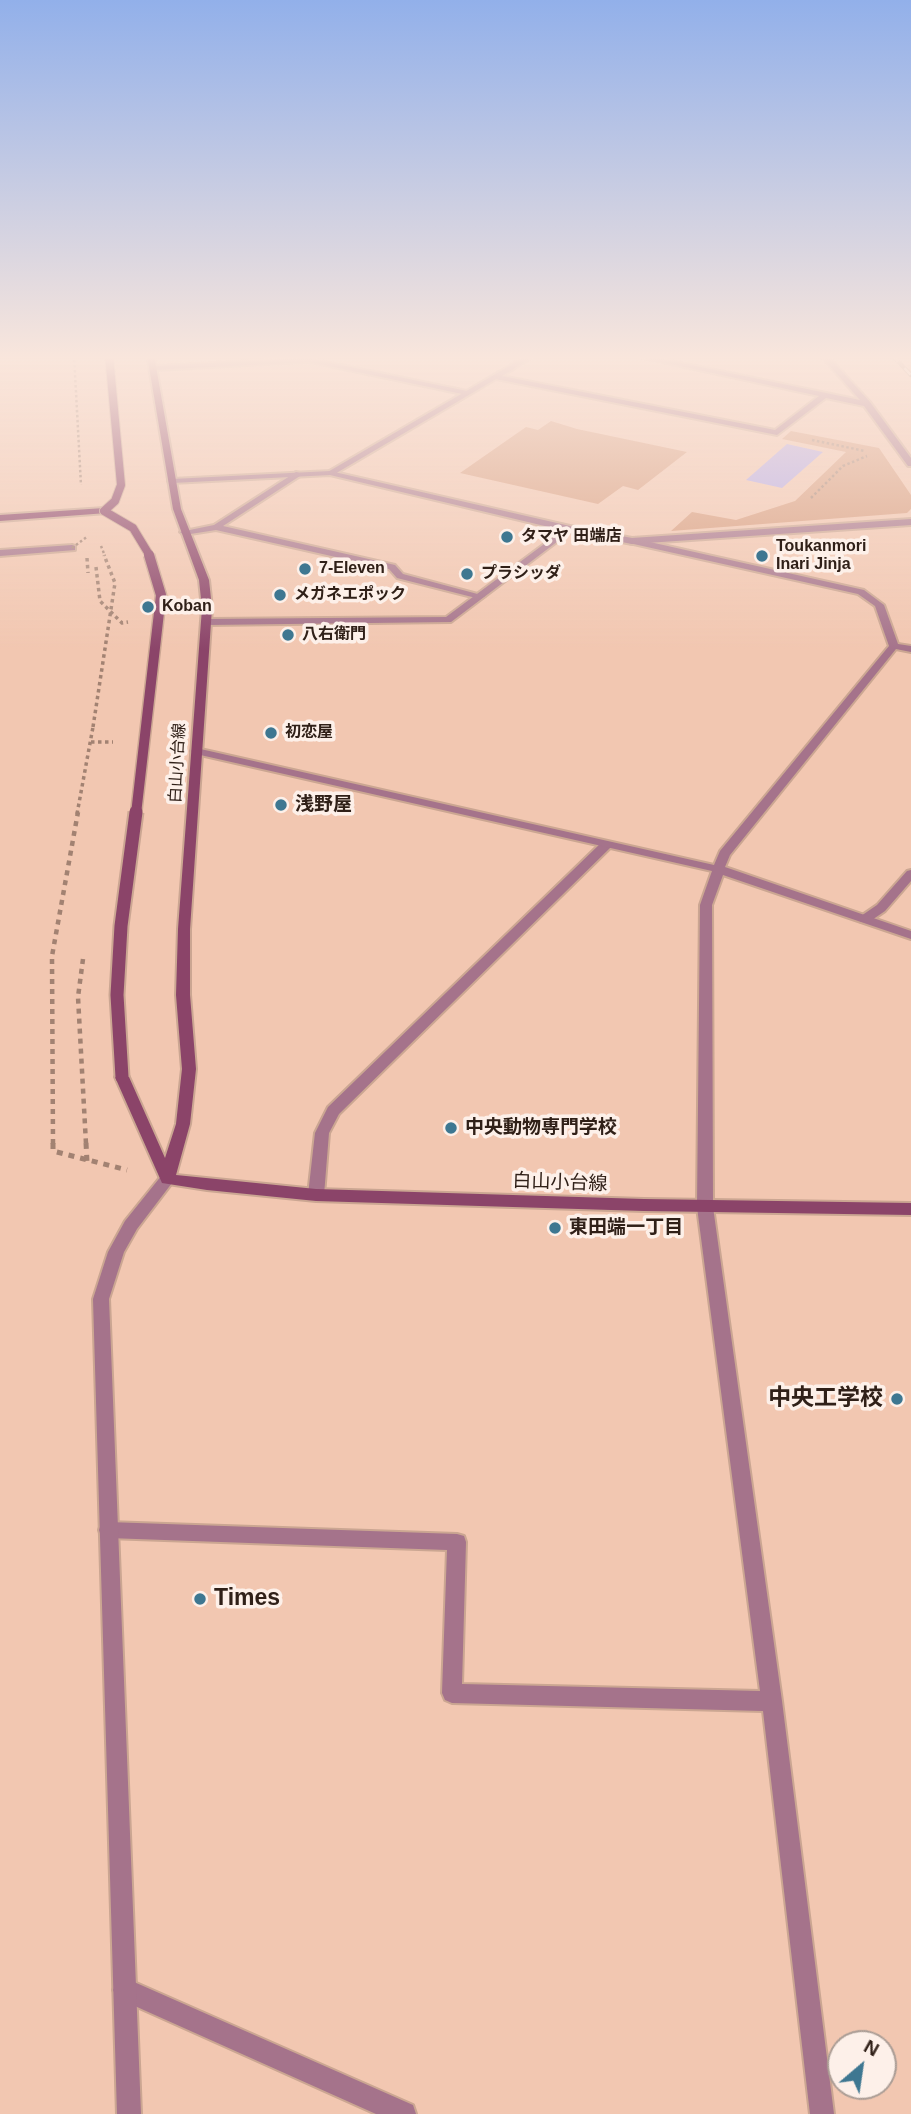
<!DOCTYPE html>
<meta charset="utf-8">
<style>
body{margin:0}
#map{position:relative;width:911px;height:2114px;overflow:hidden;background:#f2c7b1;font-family:Helvetica,sans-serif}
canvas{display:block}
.north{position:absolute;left:827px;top:2030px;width:70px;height:70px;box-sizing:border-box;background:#fdf0e9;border:2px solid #ab9d95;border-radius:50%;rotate:29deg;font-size:19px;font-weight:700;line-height:28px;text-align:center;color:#302018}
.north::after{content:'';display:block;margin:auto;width:24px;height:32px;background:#3e7791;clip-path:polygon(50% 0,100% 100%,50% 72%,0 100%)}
</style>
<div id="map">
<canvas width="911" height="2114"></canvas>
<div class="north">N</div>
</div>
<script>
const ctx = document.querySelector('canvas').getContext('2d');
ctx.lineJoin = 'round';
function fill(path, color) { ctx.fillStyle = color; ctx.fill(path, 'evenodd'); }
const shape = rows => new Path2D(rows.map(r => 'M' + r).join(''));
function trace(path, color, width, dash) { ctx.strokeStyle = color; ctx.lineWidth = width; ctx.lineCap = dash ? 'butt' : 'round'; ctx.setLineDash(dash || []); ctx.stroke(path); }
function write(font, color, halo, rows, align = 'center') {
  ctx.font = font + ' Helvetica,"Noto Sans JP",sans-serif'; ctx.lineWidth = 7; ctx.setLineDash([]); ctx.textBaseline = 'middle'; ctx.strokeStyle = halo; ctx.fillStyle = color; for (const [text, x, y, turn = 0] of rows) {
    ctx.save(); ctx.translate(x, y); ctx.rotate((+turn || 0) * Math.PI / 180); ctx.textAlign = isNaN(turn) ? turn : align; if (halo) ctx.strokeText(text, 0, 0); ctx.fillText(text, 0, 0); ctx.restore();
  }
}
fill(shape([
 [551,421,577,429,687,452,638,490,623,486,598,504,460,473,526,427,538,430],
 [791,431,879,448,911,495,911,509,907,513,671,531,692,512,736,520,795,501,846,452,782,439]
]), '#d79c7d');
fill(shape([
 [787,444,823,452,782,488,746,480]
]), '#b1a9ed');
const service = shape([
 [307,358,467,391,471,393,467,395,305,361,307,358],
 [296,472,303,474,223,526,395,565,403,574,485,596,480,599,397,578,389,569,216,530,184,535,180,532,214,525,296,472],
 [606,841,612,845,610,848,339,1114,329,1133,324,1195,321,1199,311,1199,308,1195,315,1133,328,1107,602,842,606,841],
 [911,870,911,881,885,911,869,922,861,922,859,919,861,916,877,905,907,871,911,870]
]);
const pedestrian = shape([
 [72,545,75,546,75,550,0,556,0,550,72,545]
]);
const minor = shape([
 [528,355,536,355,502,376,775,430,819,396,629,355,643,355,860,400,820,355,827,355,870,402,911,458,911,466,908,466,864,406,826,398,777,435,496,379,333,475,326,473,528,355],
 [567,527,574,529,451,622,206,625,201,622,206,619,446,617,567,527],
 [632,538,864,590,884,605,898,644,911,646,911,652,896,649,730,855,725,867,911,931,911,939,723,875,712,905,713,1207,782,1701,834,2114,810,2114,763,1711,452,1703,445,1700,442,1693,447,1550,108,1538,101,1536,99,1530,101,1524,108,1522,457,1534,464,1536,466,1542,462,1684,760,1691,697,1207,700,905,712,871,196,754,191,751,196,748,714,865,720,851,889,646,875,606,858,594,629,543,629,539,632,538],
 [125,1978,413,2105,416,2114,376,2114,117,1998,113,1990,117,1982,125,1978]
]);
const tertiary = shape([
 [311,355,320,355,307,362,154,370,150,368,154,366,306,358,311,355],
 [330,471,570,526,632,538,911,519,911,525,632,544,570,532,330,475,172,483,168,481,172,479,330,471],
 [167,1174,172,1175,175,1179,137,1229,124,1252,109,1299,141,2114,117,2114,93,1299,108,1252,125,1221,162,1175,167,1174]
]);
const secondary = shape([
 [147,355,154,355,181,509,209,580,212,608,190,929,190,995,196,1069,190,1124,176,1175,316,1189,644,1199,911,1203,911,1215,644,1211,316,1201,207,1190,162,1183,115,1077,122,1072,129,1077,165,1158,176,1124,182,1069,176,995,178,929,202,608,199,580,173,509,147,355],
 [104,508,107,509,107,513,0,521,0,515,104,508]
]);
trace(service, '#cba692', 4);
trace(pedestrian, '#cba692', 4);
trace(minor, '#cba692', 4);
trace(tertiary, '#cba692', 4);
trace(secondary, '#cba692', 4);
trace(shape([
 [74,355,81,485],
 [812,440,865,451],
 [811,498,843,466,867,456]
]), '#a28272', 2.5, [2.5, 2.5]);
trace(shape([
 [96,567,100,601,122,623,128,622],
 [91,742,113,742],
 [77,814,93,727]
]), '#a28272', 3.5, [3.5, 3.5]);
trace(shape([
 [53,1144,52,956,78,812]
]), '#a28272', 4.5, [5, 5]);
trace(shape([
 [53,1143,53,1151,127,1170]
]), '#a28272', 5, [6, 6]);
fill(service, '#a5738b');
fill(pedestrian, '#a5738b');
fill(minor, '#a5738b');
fill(tertiary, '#a5738b');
fill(secondary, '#8b4469');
const rail = shape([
 [892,355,911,375]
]);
trace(rail, '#917364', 4.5);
trace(rail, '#fdf0e9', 2.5, [9]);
const secondaryBridgeFar2 = shape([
 [109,355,121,485,115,501,104,511,133,528,150,556]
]);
const secondaryBridgeFar1 = shape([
 [136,814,161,595,149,555]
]);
const secondaryBridge = shape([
 [122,1077,117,995,121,926,136,812]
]);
trace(secondaryBridgeFar2, '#cba692', 10, []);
trace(secondaryBridgeFar1, '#cba692', 13, []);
trace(secondaryBridge, '#cba692', 17, []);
trace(shape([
 [101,546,105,556],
 [72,548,88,536]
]), '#a28272', 2.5, [2.5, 2.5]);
trace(shape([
 [87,558,88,573],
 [93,727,115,583,104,555]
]), '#a28272', 3.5, [3.5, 3.5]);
trace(shape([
 [83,959,78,997,86,1144]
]), '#a28272', 4.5, [5, 5]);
trace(shape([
 [86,1143,87,1162]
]), '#a28272', 5, [6, 6]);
trace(secondaryBridgeFar2, '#8b4469', 8);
trace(secondaryBridgeFar1, '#8b4469', 10);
trace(secondaryBridge, '#8b4469', 13);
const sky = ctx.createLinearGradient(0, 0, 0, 651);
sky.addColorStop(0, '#92b0ea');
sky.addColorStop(0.55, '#f9e6dc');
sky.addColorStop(1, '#f9e6dc00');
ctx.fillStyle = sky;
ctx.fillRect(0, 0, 911, 651);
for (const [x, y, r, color] of [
 [507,537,7,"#3e7791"],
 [762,556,7,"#3e7791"],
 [305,569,7,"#3e7791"],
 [467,574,7,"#3e7791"],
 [280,595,7,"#3e7791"],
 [148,607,7,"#3e7791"],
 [288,635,7,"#3e7791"],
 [271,733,7,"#3e7791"],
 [281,805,7,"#3e7791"],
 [451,1128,7,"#3e7791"],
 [555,1228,7,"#3e7791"],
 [897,1399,7,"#3e7791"],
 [200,1599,7,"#3e7791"]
]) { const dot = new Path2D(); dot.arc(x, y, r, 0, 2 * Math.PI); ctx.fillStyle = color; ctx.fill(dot); trace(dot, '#fdf0e9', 2.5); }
write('bold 16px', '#302018', '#fdf0e9', [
 ["タマヤ 田端店",521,537],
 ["Toukanmori",776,547],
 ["Inari Jinja",776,565],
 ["7-Eleven",319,569],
 ["プラシッダ",481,574],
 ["メガネエポック",294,595],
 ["Koban",162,607],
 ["八右衛門",302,635],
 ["初恋屋",285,733]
], 'left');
write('16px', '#302018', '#fdf0e9', [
 ["白山小台線",178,763,-87]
]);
write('bold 19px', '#302018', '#fdf0e9', [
 ["浅野屋",295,805],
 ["中央動物専門学校",465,1128],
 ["東田端一丁目",569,1228]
], 'left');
write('19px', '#302018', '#fdf0e9', [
 ["白山小台線",560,1183,2]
]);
write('bold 23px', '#302018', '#fdf0e9', [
 ["中央工学校",883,1399],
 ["Times",214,1599,"left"]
], 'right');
</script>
